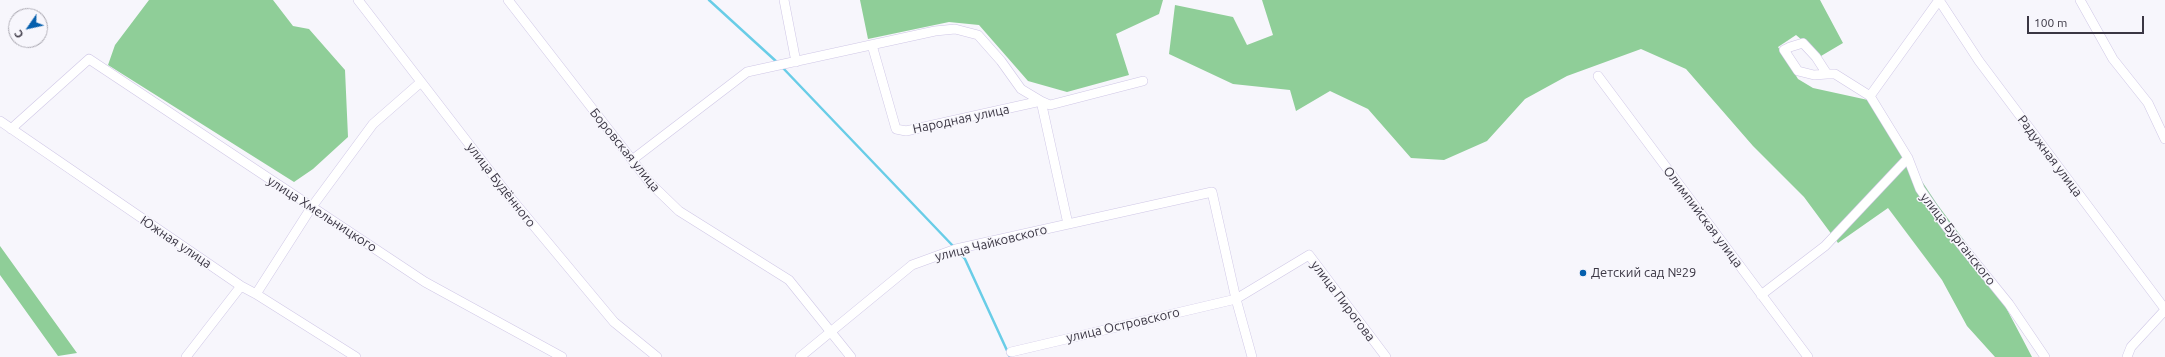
<!DOCTYPE html>
<meta charset="utf-8">
<style>
body{margin:0}
#map{position:relative;width:2165px;height:357px;overflow:hidden;background:#f7f6fc;font-family:Ubuntu,sans-serif}
canvas{display:block}
.north{position:absolute;left:8px;top:8px;width:40px;height:40px;box-sizing:border-box;background:#f7f6fc;border:1px solid #aba9b2;border-radius:50%;rotate:236deg;font-size:11px;font-weight:700;line-height:16px;text-align:center;color:#3a3643}
.north::after{content:'';display:block;margin:auto;width:14px;height:18px;background:#055fad;clip-path:polygon(50% 0,100% 100%,50% 72%,0 100%)}
.scale{position:absolute;left:2027px;top:16px;width:117px;height:18px;box-sizing:border-box;border:2px solid #3a3643;border-top:0;padding-left:5px;font-size:12px;line-height:14px;white-space:nowrap;color:#3a3643;-webkit-text-stroke:3px #f7f6fc;paint-order:stroke}
</style>
<div id="map">
<canvas width="2165" height="357"></canvas>
<div class="north">С</div>
<div class="scale">100 m</div>
</div>
<script>
const ctx = document.querySelector('canvas').getContext('2d');
ctx.lineJoin = 'round';
function fill(path, color) { ctx.fillStyle = color; ctx.fill(path, 'evenodd'); }
const shape = rows => new Path2D(rows.map(r => 'M' + r).join(''));
function trace(path, color, width, dash) { ctx.strokeStyle = color; ctx.lineWidth = width; ctx.lineCap = dash ? 'butt' : 'round'; ctx.setLineDash(dash || []); ctx.stroke(path); }
function write(font, color, halo, rows, align = 'center') {
  ctx.font = font + ' Ubuntu,sans-serif'; ctx.lineWidth = 3; ctx.setLineDash([]); ctx.textBaseline = 'middle'; ctx.strokeStyle = halo; ctx.fillStyle = color; for (const [text, x, y, turn = 0] of rows) {
    ctx.save(); ctx.translate(x, y); ctx.rotate((+turn || 0) * Math.PI / 180); ctx.textAlign = isNaN(turn) ? turn : align; if (halo) ctx.strokeText(text, 0, 0); ctx.fillText(text, 0, 0); ctx.restore();
  }
}
fill(shape([
 [149,0,273,0,293,26,309,29,345,70,348,137,313,169,294,182,108,65,115,45],
 [860,0,1163,0,1159,14,1116,34,1129,75,1067,92,1028,81,979,25,949,22,868,39],
 [1262,0,1820,0,1843,43,1821,56,1796,35,1778,47,1798,79,1813,88,1868,100,1937,204,1975,255,2001,298,2032,357,1995,357,1967,326,1942,280,1888,208,1838,243,1804,197,1753,146,1686,69,1641,49,1567,76,1525,99,1487,141,1444,160,1411,158,1368,109,1330,91,1296,111,1290,90,1233,84,1169,54,1175,5,1233,17,1247,45,1273,35],
 [0,246,77,353,58,356,0,275]
]), '#8fce98');
trace(shape([
 [709,0,778,63],
 [782,67,954,247],
 [957,250,965,259,1010,357]
]), '#69cde7', 2.5);
const street = shape([
 [358,0,509,196,614,322,657,357],
 [508,0,650,183,679,211,789,280,851,357],
 [784,0,796,62],
 [1939,0,1979,61,2165,309],
 [2080,0,2113,59,2148,103,2165,139],
 [872,45,896,129,906,131,1041,101,1050,105,1143,81],
 [1827,74,1814,75,1798,71,1784,50,1790,47,1803,43,1816,57,1827,74,1835,74,1870,96,1908,158,1920,189,1945,225,2009,304,2045,357],
 [1598,76,1808,357],
 [1870,96,1939,0],
 [0,121,241,286,256,294,356,357],
 [11,129,89,59,425,282,562,357],
 [632,160,747,72,935,31,955,29,978,35,1001,61,1021,89,1041,101,1068,224],
 [256,294,311,208,373,124,421,82],
 [1761,295,1825,246,1908,158],
 [1011,352,1236,299,1309,255,1386,357],
 [186,357,241,286],
 [800,357,912,265,956,249,1212,192,1236,299,1252,357],
 [2127,357,2131,347,2165,310]
]);
trace(street, '#cfc7e6', 10);
trace(street, '#fff', 9);
for (const [x, y, r, color] of [
 [1583,273,4,"#055fad"]
]) { const dot = new Path2D(); dot.arc(x, y, r, 0, 2 * Math.PI); ctx.fillStyle = color; ctx.fill(dot); trace(dot, '#f7f6fc', 1.5); }
write('13px', '#3a3643', '#f7f6fc', [
 ["Народная улица",961,119,-12],
 ["Боровская улица",625,150,51],
 ["Радужная улица",2050,156,53],
 ["улица Будённого",501,185,52],
 ["улица Хмельницкого",322,214,33],
 ["Олимпийская улица",1703,217,53],
 ["улица Бурганского",1958,239,52],
 ["Южная улица",176,242,34],
 ["улица Чайковского",991,243,-14],
 ["улица Пирогова",1343,301,53],
 ["улица Островского",1123,325,-13]
]);
write('13px', '#3a3643', '#f7f6fc', [
 ["Детский сад №29",1591,273]
], 'left');
</script>
